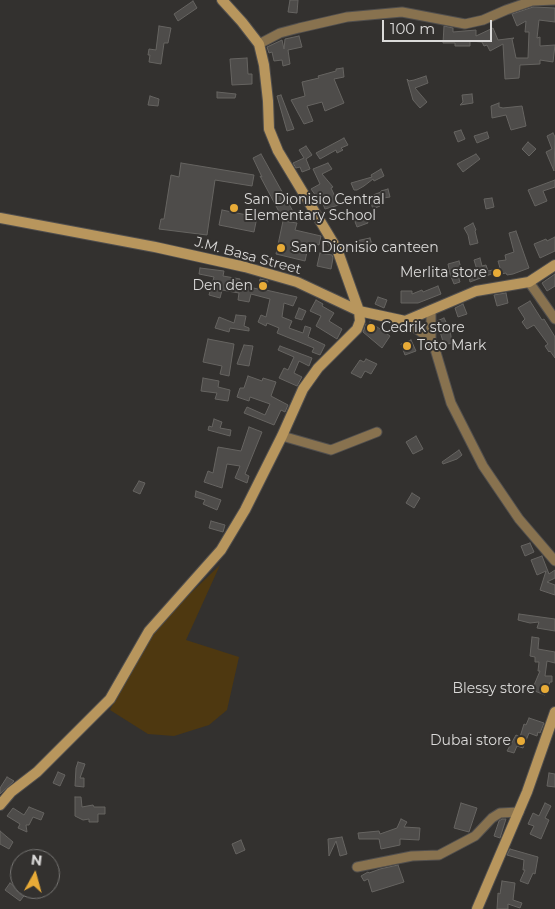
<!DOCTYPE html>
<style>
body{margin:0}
#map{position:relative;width:555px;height:909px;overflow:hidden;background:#33312f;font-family:Montserrat,sans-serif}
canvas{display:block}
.north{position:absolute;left:10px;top:849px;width:50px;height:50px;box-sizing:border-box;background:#33312f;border:1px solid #767573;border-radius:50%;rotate:7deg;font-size:14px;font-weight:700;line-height:20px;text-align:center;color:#dbdad9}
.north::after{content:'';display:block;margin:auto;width:18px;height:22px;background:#e8ab37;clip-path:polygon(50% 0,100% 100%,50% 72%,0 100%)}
.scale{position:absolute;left:382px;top:20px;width:110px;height:22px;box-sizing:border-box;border:2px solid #dbdad9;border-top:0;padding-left:6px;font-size:15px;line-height:18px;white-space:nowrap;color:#dbdad9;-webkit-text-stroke:4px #33312f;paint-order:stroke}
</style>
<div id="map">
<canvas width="555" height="909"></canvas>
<div class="north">N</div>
<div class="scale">100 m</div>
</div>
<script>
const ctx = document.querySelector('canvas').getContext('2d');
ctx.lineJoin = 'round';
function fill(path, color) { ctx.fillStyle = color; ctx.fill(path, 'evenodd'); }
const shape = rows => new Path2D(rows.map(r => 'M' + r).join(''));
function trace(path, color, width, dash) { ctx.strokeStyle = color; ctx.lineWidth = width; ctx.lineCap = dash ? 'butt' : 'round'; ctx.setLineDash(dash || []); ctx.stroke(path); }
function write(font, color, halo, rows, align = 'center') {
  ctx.font = font + ' Montserrat,sans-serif'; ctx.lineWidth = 4; ctx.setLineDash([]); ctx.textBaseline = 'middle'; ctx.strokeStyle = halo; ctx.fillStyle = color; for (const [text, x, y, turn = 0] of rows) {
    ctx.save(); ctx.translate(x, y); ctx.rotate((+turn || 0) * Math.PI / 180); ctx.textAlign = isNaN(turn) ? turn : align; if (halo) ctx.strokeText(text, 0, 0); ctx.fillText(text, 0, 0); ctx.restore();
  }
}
fill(shape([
 [220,565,186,640,239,657,227,710,209,725,174,736,148,734,110,710,145,641,172,611]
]), '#4e3810');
const building = shape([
 [290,0,298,0,297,13,288,12,290,0],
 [193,1,197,8,178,21,174,14,193,1],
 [533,7,555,8,555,22,539,20,537,38,540,37,540,46,555,45,553,62,540,60,540,64,520,65,519,78,505,79,503,44,490,51,487,45,484,46,482,42,470,41,470,46,455,46,455,43,443,43,444,26,453,28,453,32,476,30,476,36,493,28,498,40,514,38,512,39,516,58,528,58,529,32,525,32,526,21,517,26,512,14,533,7],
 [159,26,171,28,168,43,164,43,161,64,149,62,150,55,148,55,149,49,156,50,159,26],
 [299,36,302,47,288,50,290,64,283,66,282,60,274,61,272,52,269,53,267,47,282,40,284,49,285,39,299,36],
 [247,58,248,74,252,74,252,84,232,85,230,59,247,58],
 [343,68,344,77,334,79,344,103,325,111,322,102,307,106,313,121,304,124,291,100,305,96,302,82,319,78,318,76,336,71,336,69,343,68],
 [426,76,428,83,415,88,427,102,420,108,413,100,407,79,409,81,414,80,426,76],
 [217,92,236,94,235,98,217,98,217,92],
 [472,94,473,103,460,105,463,102,462,95,472,94],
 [281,95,294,129,287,131,277,96,281,95],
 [150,96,159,99,158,106,148,105,150,96],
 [499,103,499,107,503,108,522,106,526,126,511,130,506,115,492,118,491,106,499,103],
 [461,130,465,139,458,142,454,132,461,130],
 [487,132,489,138,477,143,474,136,487,132],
 [553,133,555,137,554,171,546,152,552,149,547,136,553,133],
 [344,138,348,145,341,148,343,150,337,153,336,150,320,159,316,153,344,138],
 [528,142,536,149,529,156,522,149,528,142],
 [306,146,312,155,306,159,310,169,302,172,300,167,296,168,293,163,304,158,299,150,306,146],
 [261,154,295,215,284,221,260,176,262,177,253,158,261,154],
 [476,154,480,159,463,172,457,164,476,154],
 [181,163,254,175,252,186,215,180,207,235,159,229,161,219,164,219,171,175,179,177,181,163],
 [328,163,332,169,322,174,333,187,331,188,339,205,325,209,319,194,316,196,311,189,320,184,313,169,328,163],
 [381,169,384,176,374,181,373,179,364,186,357,190,354,190,351,183,372,177,371,175,381,169],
 [555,180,555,187,543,191,547,201,535,206,528,190,555,180],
 [388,189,390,197,377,199,380,206,373,209,370,201,366,201,365,198,381,192,381,191,388,189],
 [492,198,494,207,486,209,484,199,492,198],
 [222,210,257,217,254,232,219,225,222,210],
 [365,216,368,223,357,227,354,219,365,216],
 [283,221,297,223,295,230,321,236,319,245,309,243,305,261,276,254,283,221],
 [473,223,476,230,475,231,478,243,470,245,468,235,464,228,473,223],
 [516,231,529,268,513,274,507,275,506,273,496,275,495,269,500,268,498,261,506,260,505,255,514,252,509,233,516,231],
 [555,237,555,251,540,258,534,244,546,239,547,241,555,237],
 [370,238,373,248,359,251,356,241,370,238],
 [320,253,332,255,333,258,331,269,317,266,320,253],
 [480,258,482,266,486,265,488,271,493,270,494,273,470,282,469,276,478,273,474,260,480,258],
 [459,261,461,268,456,269,460,282,454,284,450,274,448,264,459,261],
 [200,268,224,271,223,276,240,279,239,285,258,289,260,279,268,281,266,290,297,297,293,306,284,303,282,317,292,321,289,328,303,333,305,326,311,328,308,337,325,345,320,355,312,352,314,348,277,333,279,328,267,323,266,326,258,322,261,315,266,317,270,299,251,294,249,302,238,300,239,293,222,290,220,298,209,295,214,277,199,274,200,268],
 [555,274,555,286,547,291,542,283,555,274],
 [438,286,441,294,418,303,401,303,401,291,412,291,412,294,422,290,423,292,438,286],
 [506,293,508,303,497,306,494,295,506,293],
 [378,297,387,300,384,308,375,304,378,297],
 [316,300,323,304,322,306,334,313,329,321,342,329,337,339,316,326,321,316,310,311,316,300],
 [530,301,542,320,544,319,555,337,555,358,550,351,549,352,545,346,548,344,534,325,527,329,522,322,525,319,518,308,530,301],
 [463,304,467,314,458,317,455,308,463,304],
 [299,308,306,311,302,320,295,318,299,308],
 [236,315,246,316,244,326,249,328,249,331,230,328,229,332,215,328,219,317,234,323,236,315],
 [444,318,450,330,452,343,444,345,437,321,444,318],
 [370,322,390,336,382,348,363,332,366,324,368,325,370,322],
 [208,339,234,344,229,376,220,374,222,366,203,362,208,339],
 [411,340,416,351,405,355,401,344,411,340],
 [244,345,253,346,249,366,237,364,244,345],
 [280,346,312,358,309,366,299,361,294,373,302,377,297,386,279,378,284,368,288,370,294,357,278,350,280,346],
 [366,359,377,364,371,374,365,371,361,378,351,373,360,360,364,362,366,359],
 [248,376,262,381,263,378,276,382,271,396,288,405,285,412,281,410,274,425,244,413,247,407,265,415,270,404,250,397,249,401,237,397,240,388,244,388,248,376],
 [203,378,219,381,218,387,230,390,228,401,215,399,217,393,201,391,203,378],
 [214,419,222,422,220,428,231,430,230,436,208,430,209,426,212,427,214,419],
 [249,427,262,432,245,474,249,476,247,483,235,478,240,466,227,464,222,488,204,482,208,471,213,473,218,447,241,451,249,427],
 [416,436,423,449,413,454,406,442,416,436],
 [459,450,462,455,457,459,443,464,442,462,459,450],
 [139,481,145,483,140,494,133,491,139,481],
 [196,491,221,500,217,510,203,504,205,500,195,497,196,491],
 [412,493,420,498,414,508,406,503,412,493],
 [211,521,225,525,223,532,209,528,211,521],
 [530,543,534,552,525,556,521,546,530,543],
 [542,556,549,574,555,570,555,578,547,582,555,585,555,595,540,590,546,571,537,575,531,560,542,556],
 [519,614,555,619,555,631,537,628,539,622,530,623,518,620,519,614],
 [532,637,539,638,538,649,555,652,555,663,547,661,545,676,552,676,552,682,550,682,545,695,532,690,540,671,538,671,539,662,535,662,535,657,530,656,532,637],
 [529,718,544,723,540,733,538,732,537,736,529,733,523,748,517,746,514,753,507,751,516,735,520,737,524,724,526,725,529,718],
 [78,762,85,764,80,778,84,778,84,787,75,786,76,768,78,762],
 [58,772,65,775,60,786,53,783,58,772],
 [549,773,555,774,555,787,547,786,549,773],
 [7,777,14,781,0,794,0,788,7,777],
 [75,797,81,797,82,807,93,805,94,807,105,807,105,814,98,814,98,822,89,822,89,819,83,820,75,816,75,797],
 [461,803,477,808,469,832,454,828,461,803],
 [545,803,551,806,545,818,549,820,541,839,530,834,534,826,528,824,533,813,539,816,545,803],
 [29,807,44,813,41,820,33,817,29,825,26,825,27,832,18,828,20,824,7,816,13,808,24,815,29,807],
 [401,819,407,822,404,827,420,828,419,840,400,839,400,845,381,849,379,839,359,839,358,833,379,831,380,834,397,828,401,819],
 [502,819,506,819,500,838,494,836,499,821,502,819],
 [0,831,13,842,9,849,0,844,0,831],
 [342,837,347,854,340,856,336,841,329,856,328,839,342,837],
 [241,840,245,850,236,854,232,844,241,840],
 [510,849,538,857,535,874,533,873,528,884,520,881,525,870,523,870,524,860,507,855,510,849],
 [398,865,404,882,372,892,368,879,364,881,361,876,368,872,369,873,380,869,398,865],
 [502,881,515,883,513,900,522,903,520,908,508,904,508,909,497,909,498,893,500,894,502,881],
 [10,883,18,889,29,889,20,901,5,890,10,883]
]);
fill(building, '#4e4c4a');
trace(building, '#666461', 1);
const street = shape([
 [259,44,280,33,299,28,347,17,402,12,465,24,483,20,506,10,532,1,555,0],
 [529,282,555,319],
 [405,321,431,339,435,349,451,403,483,466,519,519,555,561],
 [431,339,431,310],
 [282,436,331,450,377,432],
 [357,867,412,856,439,855,475,836,492,818,500,813,519,812]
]);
const secondary = shape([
 [0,218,155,247,245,267,297,282,359,311,405,321,476,291,529,282,555,265],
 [0,805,11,792,37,772,110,699,149,631,221,550,245,510,282,436,303,389,318,368,357,329,360,321,359,311,337,249,278,151,269,129,268,101,264,65,259,44,242,22,222,0],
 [477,909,527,792,555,712]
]);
trace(street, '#514f4e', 11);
trace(secondary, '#514f4e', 12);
trace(street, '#88724f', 9);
trace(secondary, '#b8965d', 10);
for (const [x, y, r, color] of [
 [234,208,5,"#e8ab37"],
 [281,248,5,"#e8ab37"],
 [497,273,5,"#e8ab37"],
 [263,286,5,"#e8ab37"],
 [371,328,5,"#e8ab37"],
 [407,346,5,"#e8ab37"],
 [545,689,5,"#e8ab37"],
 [521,741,5,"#e8ab37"]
]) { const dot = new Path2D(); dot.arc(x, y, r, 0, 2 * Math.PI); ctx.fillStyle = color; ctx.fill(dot); trace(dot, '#33312f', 2); }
write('14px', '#dbdad9', '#33312f', [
 ["San Dionisio Central",244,200],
 ["Elementary School",244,216],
 ["San Dionisio canteen",291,248],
 ["Merlita store",487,273,"right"],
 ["Den den",253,286,"right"],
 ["Cedrik store",381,328],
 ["Toto Mark",417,346],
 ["Blessy store",535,689,"right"],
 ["Dubai store",511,741,"right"]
], 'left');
write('14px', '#dbdad9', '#33312f', [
 ["J.M. Basa Street",248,256,15]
]);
</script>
